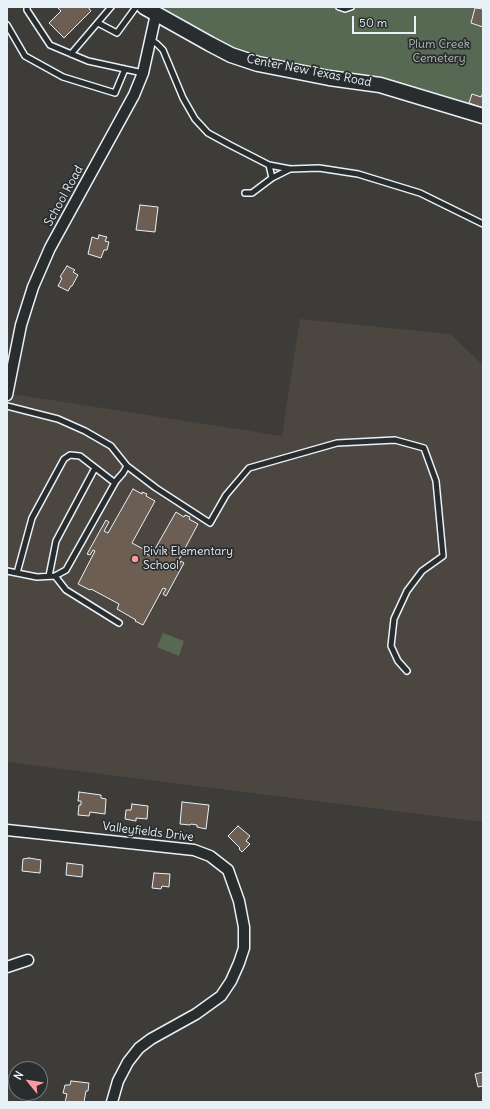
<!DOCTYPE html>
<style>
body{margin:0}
#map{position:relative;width:490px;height:1109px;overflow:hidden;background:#3e3c39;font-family:Delius,sans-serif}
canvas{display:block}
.frame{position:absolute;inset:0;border:8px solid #e8f1f8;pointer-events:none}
.north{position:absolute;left:8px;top:1061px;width:40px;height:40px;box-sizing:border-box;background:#2a2d2e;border:1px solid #767b7f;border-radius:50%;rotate:300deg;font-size:11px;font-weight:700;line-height:16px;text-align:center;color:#e8f1f8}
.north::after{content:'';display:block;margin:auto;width:14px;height:18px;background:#ff9aa2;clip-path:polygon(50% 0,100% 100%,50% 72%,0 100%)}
.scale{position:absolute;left:352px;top:16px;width:64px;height:18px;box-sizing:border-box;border:2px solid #e8f1f8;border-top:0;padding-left:5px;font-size:12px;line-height:14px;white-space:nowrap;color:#e8f1f8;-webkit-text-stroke:3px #2a2d2e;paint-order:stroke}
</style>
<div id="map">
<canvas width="490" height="1109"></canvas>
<div class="frame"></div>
<div class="north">N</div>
<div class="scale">50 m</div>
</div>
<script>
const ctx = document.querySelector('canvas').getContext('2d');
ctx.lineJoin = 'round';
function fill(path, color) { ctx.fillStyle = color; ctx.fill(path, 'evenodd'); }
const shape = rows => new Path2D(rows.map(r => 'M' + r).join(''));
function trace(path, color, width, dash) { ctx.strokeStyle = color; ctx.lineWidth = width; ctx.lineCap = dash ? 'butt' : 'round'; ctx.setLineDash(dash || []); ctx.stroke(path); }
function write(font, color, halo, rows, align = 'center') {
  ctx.font = font + ' Delius,sans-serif'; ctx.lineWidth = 3.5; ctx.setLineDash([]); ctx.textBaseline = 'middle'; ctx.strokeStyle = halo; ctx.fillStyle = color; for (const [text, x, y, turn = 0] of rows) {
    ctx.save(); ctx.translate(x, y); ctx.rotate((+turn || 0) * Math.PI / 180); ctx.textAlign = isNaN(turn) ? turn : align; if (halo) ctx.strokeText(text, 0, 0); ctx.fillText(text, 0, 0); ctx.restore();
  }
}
fill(shape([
 [300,319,450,334,483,365,483,822,7,762,7,416,12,394,282,436]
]), '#4c4641');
fill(shape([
 [152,7,483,7,483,111,263,58,232,48],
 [163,633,184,641,179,656,157,647]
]), '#586953');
const building = shape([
 [57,7,88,7,91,11,64,38,49,23,61,11,57,7],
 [475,8,483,9,483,27,471,23,475,8],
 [483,93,483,108,469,103,472,94,481,97,483,93],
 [140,205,158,207,155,232,136,230,140,205],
 [99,235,107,237,105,241,109,242,107,250,104,250,101,258,88,254,92,237,98,239,99,235],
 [67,266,75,270,73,272,78,275,72,286,71,286,68,291,58,286,62,278,60,277,67,266],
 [133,489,142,494,142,492,147,494,146,496,155,501,132,543,145,550,144,553,151,556,176,512,184,517,185,515,190,517,189,519,198,524,174,569,176,570,181,561,184,563,166,596,163,594,166,589,163,588,143,625,135,621,136,620,117,609,119,604,91,589,90,590,78,584,95,551,93,550,90,555,87,554,106,520,109,522,104,531,108,533,133,489],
 [79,792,101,795,101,798,106,799,105,814,90,812,89,816,78,815,79,805,81,805,81,801,78,801,79,792],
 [182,802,209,805,206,829,197,827,197,825,191,824,190,825,180,824,182,802],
 [132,804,148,806,147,819,136,818,136,821,125,819,126,810,131,810,132,804],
 [238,826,250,836,246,841,250,844,242,852,239,849,240,848,228,836,238,826],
 [29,858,41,860,40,873,22,871,23,859,29,858],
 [67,863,83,865,82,877,66,875,67,863],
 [154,873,170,874,169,887,162,886,161,889,152,888,154,873],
 [483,1072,483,1086,478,1087,475,1074,483,1072],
 [71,1081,89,1083,88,1091,86,1091,84,1102,65,1102,67,1094,63,1093,65,1085,70,1085,71,1081]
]);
fill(building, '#6c5e53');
trace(building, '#e8f1f8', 1);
const lane = shape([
 [27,7,27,10,50,45,88,61,143,73],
 [339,7,345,9,351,7],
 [98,23,117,33,136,7],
 [7,25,25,56,63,77,115,93,125,69],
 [150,39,157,44,163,50,183,98,195,119,208,133,230,145,269,165,290,169,319,168,358,174,420,193,483,224],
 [71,54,111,7],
 [269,165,272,178,290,169],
 [245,193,252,193,272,178],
 [7,406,58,419,85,431,111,446,127,466,123,473,116,481,66,570,55,576,37,577,7,571],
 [127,466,156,488,210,523,226,495,249,468,337,443,395,440,424,448,436,481,443,556,422,571,407,591,394,619,391,646,398,661,407,671],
 [17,573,32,518,64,459,70,455,80,456,115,483],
 [49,576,56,541,95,468],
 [55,576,66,590,119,623]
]);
const street = shape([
 [7,395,21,325,33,287,50,248,134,95,143,73,156,14],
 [7,830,194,850,210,856,228,870,239,901,244,927,244,948,239,963,231,981,221,996,196,1014,151,1039,139,1048,128,1062,118,1081,112,1102],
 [7,967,28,960]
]);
const secondary = shape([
 [144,7,210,44,231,55,258,64,329,78,380,85,483,116]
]);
trace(lane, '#e8f1f8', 8);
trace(street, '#e8f1f8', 13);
trace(secondary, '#e8f1f8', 17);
trace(lane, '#2a2d2e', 5);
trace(street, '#2a2d2e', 10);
trace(secondary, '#2a2d2e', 14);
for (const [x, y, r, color] of [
 [135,559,4,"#ff9aa2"]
]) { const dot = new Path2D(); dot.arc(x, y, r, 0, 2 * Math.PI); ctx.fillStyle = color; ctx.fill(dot); trace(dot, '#2a2d2e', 1.5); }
write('12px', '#aebbb6', '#2a2d2e', [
 ["Plum Creek",439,45],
 ["Cemetery",439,59]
]);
write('12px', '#e8f1f8', '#2a2d2e', [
 ["Center New Texas Road",309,71,11],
 ["School Road",64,196,-61],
 ["Valleyfields Drive",148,832,7]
]);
write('12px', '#e8f1f8', '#2a2d2e', [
 ["Pivik Elementary",143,552],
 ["School",143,566]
], 'left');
</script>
